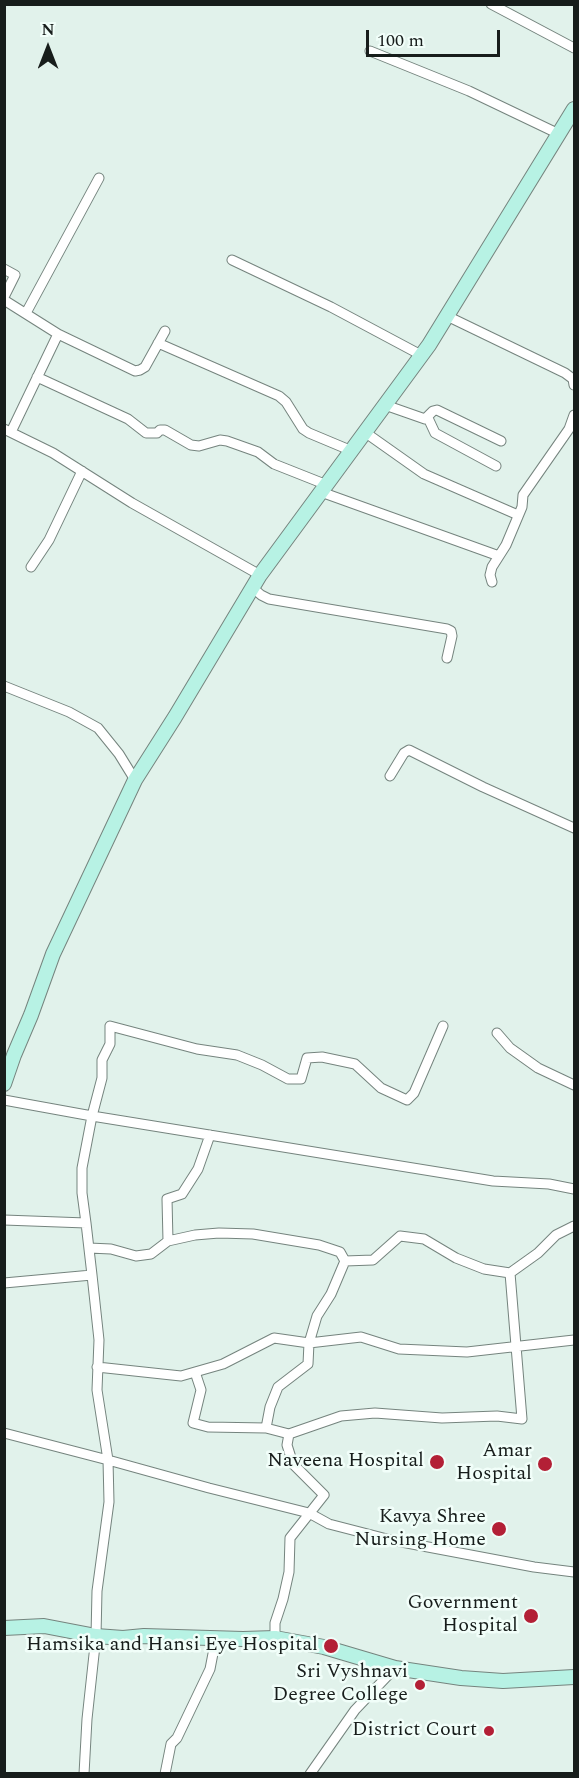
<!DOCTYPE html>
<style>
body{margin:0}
#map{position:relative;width:579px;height:1778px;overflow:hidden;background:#e1f2eb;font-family:Spectral,serif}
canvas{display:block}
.frame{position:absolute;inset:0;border:6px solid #171d1b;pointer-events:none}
.north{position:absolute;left:18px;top:18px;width:60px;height:60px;-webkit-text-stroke:4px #f1fef9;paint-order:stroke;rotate:0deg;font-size:16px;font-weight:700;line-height:24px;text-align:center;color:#171d1b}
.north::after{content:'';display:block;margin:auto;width:21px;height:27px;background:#171d1b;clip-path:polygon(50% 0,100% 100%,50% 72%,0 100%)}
.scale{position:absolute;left:366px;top:30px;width:134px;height:27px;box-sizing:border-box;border:3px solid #171d1b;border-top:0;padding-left:8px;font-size:18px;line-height:21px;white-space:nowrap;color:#171d1b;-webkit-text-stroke:4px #f1fef9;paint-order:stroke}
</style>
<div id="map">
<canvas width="579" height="1778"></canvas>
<div class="frame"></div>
<div class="north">N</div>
<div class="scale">100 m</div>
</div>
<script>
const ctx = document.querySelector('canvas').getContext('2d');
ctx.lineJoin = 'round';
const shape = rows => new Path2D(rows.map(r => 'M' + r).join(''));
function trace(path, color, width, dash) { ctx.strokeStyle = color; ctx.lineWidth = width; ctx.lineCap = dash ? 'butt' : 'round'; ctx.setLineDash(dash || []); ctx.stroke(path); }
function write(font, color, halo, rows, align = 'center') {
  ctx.font = font + ' Spectral,serif'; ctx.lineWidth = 5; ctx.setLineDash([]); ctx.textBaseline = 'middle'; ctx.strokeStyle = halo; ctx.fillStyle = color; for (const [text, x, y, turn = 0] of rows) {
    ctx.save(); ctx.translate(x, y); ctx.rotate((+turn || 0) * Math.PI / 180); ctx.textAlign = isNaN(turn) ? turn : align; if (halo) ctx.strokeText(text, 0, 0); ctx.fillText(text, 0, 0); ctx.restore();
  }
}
const street = shape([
 [491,4,574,48],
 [370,51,469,91,559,134],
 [232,260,331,307,421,355],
 [4,269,15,275,4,297],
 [4,300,58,334],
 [26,313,99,178],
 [447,316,565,373,573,379,574,385],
 [158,343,279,396,286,402,303,429,309,433,352,451],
 [37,377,128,419,146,433,157,433,160,430,165,430,191,445,199,446,220,440,227,441,258,452,274,464,327,485],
 [385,405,425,419,433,411,437,410,501,441],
 [428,418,435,433,496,466],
 [4,429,53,453,132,503,260,575],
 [11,432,58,334,135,371,140,370,145,367,165,331],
 [366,433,424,474,518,515],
 [321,492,499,556],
 [31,567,49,540,82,471],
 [492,582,490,575,492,567,506,545,522,507,523,495,569,429,574,415],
 [252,587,261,595,269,599,447,629,451,631,452,636,447,658],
 [4,686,69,712,98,728,119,754,135,780],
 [390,776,404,753,409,750,483,787,574,828],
 [443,1026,414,1093,407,1100,381,1088,355,1064,322,1057,307,1058,301,1079,288,1079,262,1065,237,1055,197,1049,110,1026,110,1044,102,1060,102,1078,92,1116,493,1181,549,1184,574,1189],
 [497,1033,510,1048,538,1068,574,1085],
 [4,1100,92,1116,82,1168,82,1193,86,1223],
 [4,1220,86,1223,92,1275],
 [168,1241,167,1199,182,1194,198,1169,210,1135],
 [89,1248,111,1249,136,1256,151,1254,168,1241,195,1235,219,1233,253,1234,319,1245,340,1252,345,1261],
 [510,1273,538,1253,556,1235,574,1226],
 [4,1283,92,1275,99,1340,97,1390,108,1460,209,1488,309,1513,329,1524,391,1540,534,1567,574,1572],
 [97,1367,181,1376,223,1364,274,1338,309,1343,361,1337,399,1349,467,1352,574,1340],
 [195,1372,201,1390,193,1423,208,1427,266,1428,289,1434,341,1416,375,1413,442,1418,497,1416,522,1419,510,1273,484,1269,456,1258,424,1239,400,1236,373,1260,345,1261,331,1294,317,1316,309,1343,308,1364,278,1387,270,1407,266,1428],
 [4,1433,108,1460,109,1502,97,1591,96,1636,87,1719,84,1774],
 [275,1638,275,1623,283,1599,289,1572,290,1538,324,1495,293,1464,287,1445,289,1434],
 [165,1774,171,1744,177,1738,210,1669,216,1638],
 [310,1774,355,1710,395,1668]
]);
const secondary = shape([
 [4,1084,14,1055,31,1015,53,954,135,780,175,717,260,575,429,345,574,109],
 [4,1628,44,1626,96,1636,123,1638,144,1636,243,1639,275,1638,324,1647,395,1668,461,1678,503,1681,574,1677]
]);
trace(street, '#75847e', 11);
trace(secondary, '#75847e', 16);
trace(street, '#fff', 9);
trace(secondary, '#b7f2e4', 14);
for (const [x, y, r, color] of [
 [437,1462,8,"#b32036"],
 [545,1464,8,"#b32036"],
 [499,1529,8,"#b32036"],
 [531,1616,8,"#b32036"],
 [331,1646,8,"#b32036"],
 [420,1685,6,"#b32036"],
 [489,1731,6,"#b32036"]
]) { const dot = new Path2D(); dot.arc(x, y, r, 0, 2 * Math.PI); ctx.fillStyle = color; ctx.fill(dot); trace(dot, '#f1fef9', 2); }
write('20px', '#171d1b', '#f1fef9', [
 ["Amar",532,1452],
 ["Hospital",532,1475],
 ["Naveena Hospital",424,1462],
 ["Kavya Shree",486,1518],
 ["Nursing Home",486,1541],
 ["Government",518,1604],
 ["Hospital",518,1627],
 ["Hamsika and Hansi Eye Hospital",318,1646],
 ["Sri Vyshnavi",408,1673],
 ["Degree College",408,1696],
 ["District Court",477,1731]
], 'right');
</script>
